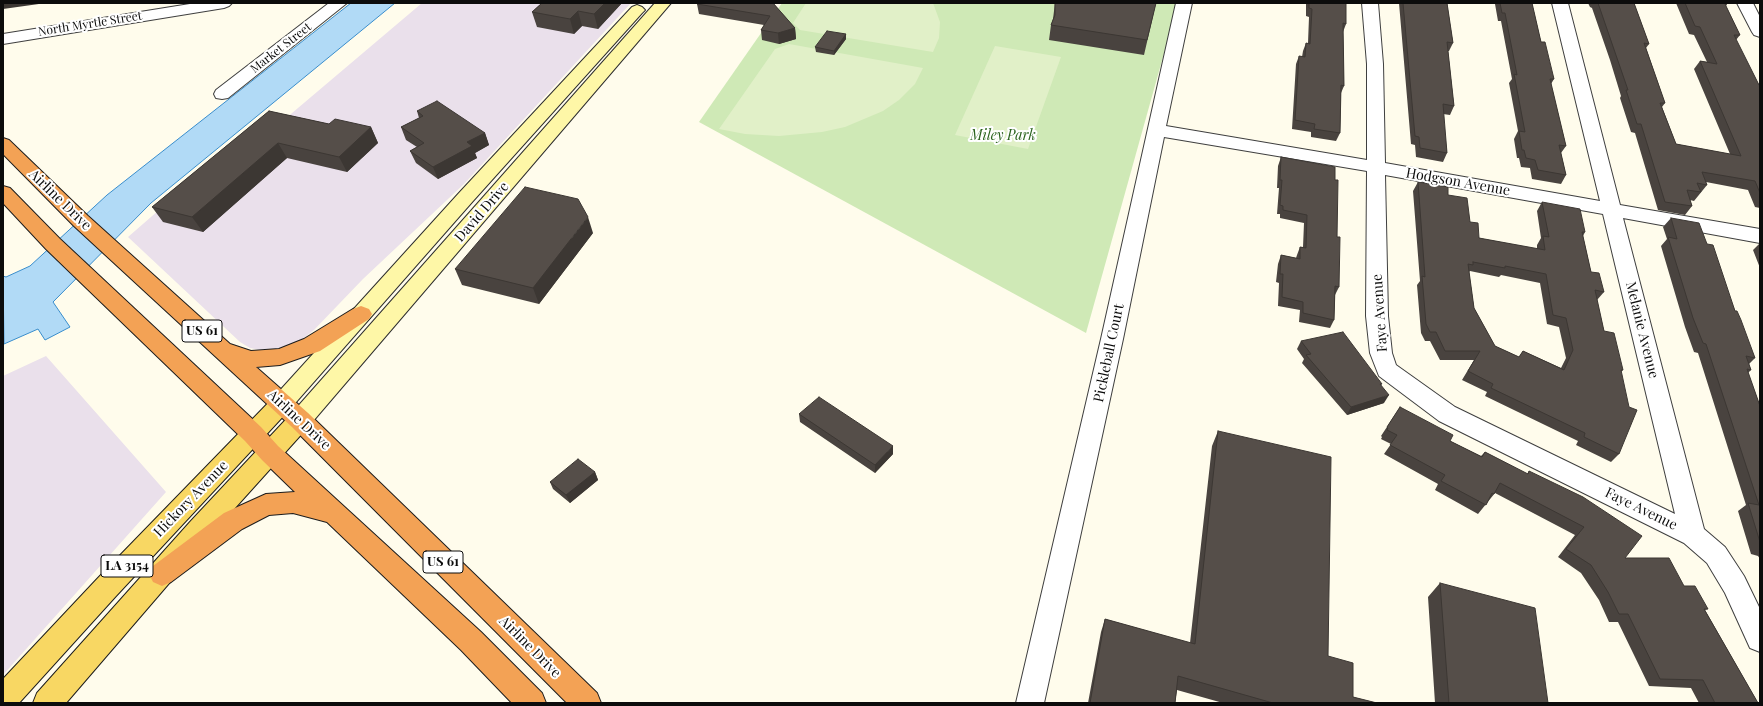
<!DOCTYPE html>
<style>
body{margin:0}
#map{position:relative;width:1763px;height:706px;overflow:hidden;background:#fffcec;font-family:"Playfair Display",serif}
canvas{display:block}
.frame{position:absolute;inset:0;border:4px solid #0c0c0c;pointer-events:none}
</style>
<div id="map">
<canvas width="1763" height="706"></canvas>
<div class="frame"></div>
</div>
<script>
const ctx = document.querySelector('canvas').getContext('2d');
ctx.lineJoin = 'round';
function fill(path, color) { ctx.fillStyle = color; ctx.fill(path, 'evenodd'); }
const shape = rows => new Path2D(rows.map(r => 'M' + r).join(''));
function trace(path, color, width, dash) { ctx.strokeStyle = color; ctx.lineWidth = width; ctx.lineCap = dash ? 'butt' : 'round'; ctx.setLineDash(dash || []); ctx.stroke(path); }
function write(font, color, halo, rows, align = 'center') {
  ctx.font = font + ' "Playfair Display",serif'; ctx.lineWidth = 4; ctx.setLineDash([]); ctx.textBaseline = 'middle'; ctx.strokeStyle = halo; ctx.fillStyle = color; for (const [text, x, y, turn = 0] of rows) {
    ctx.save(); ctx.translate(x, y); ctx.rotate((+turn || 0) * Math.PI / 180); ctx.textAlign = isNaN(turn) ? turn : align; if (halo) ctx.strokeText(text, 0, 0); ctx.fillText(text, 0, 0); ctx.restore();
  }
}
fill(shape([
 [422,3,631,3,464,184,363,279,314,330,300,341,286,348,265,351,250,348,240,342,128,237,267,116,285,119],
 [46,356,166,492,3,675,3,376]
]), '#eae0eb');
fill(shape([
 [782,3,1178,3,1086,333,699,122]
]), '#cfe9b6');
fill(shape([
 [806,3,933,3,940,22,939,38,933,52,800,30,793,23],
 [789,44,923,68,915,84,899,100,883,111,845,127,822,132,779,136,745,134,719,129,775,49],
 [995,46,1061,57,1028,149,955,135]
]), '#e1f0c8');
const water = shape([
 [351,3,395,3,151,203,53,302,70,327,45,340,38,329,4,344,3,276,6,277,30,266,107,195,351,3]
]);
fill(water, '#b1daf6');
trace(water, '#398dcc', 1);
const street = shape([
 [196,3,232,3,229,6,224,8,3,44,3,34,196,3],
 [329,3,347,3,228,98,222,99,216,98,214,94,216,90,329,3],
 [1176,3,1192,3,1166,126,1367,160,1367,64,1362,3,1378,3,1383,64,1385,163,1600,201,1552,3,1568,3,1620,205,1760,229,1760,243,1623,218,1704,529,1725,547,1744,576,1760,609,1760,652,1750,648,1725,593,1707,563,1684,543,1439,421,1379,376,1370,353,1366,316,1367,171,1164,137,1123,339,1044,703,1016,703,1101,339,1176,3],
 [1385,175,1603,214,1675,514,1455,407,1396,365,1392,353,1388,316,1385,175],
 [1737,3,1753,3,1760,17,1760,37,1754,35,1752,32,1737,3]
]);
const secondary = shape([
 [655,3,671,3,308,427,300,429,292,427,288,420,292,413,655,3],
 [637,5,642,7,645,10,642,13,473,201,290,409,282,412,274,409,271,403,274,397,459,193,632,7,637,5]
]);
const primary = shape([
 [282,394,290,397,293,403,290,409,116,596,19,703,3,703,3,679,98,578,274,397,282,394],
 [300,411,308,413,312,420,308,427,208,538,66,703,33,703,37,693,190,522,292,413,300,411]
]);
const highway = shape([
 [3,138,9,140,88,216,230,344,251,351,279,349,304,339,353,309,361,306,369,309,372,314,369,319,320,351,280,365,256,367,308,413,597,693,601,703,567,703,292,427,74,226,3,154,3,138],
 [3,186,10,188,60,239,261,427,278,446,481,632,542,693,546,703,512,703,461,650,327,522,293,513,269,515,242,529,171,582,162,586,153,582,149,574,153,566,224,513,266,494,295,492,262,460,245,441,46,249,3,203,3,186]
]);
trace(street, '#3f3f3f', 2);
trace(secondary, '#2e2e2e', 2);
trace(primary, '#1d1d1d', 2);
trace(highway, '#1d1d1d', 2);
fill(street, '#fff');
fill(secondary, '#fef7a7');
fill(primary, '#f8d763');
fill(highway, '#f3a255');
fill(shape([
 [542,3,622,3,598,29,582,26,574,34,537,27,532,12],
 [773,3,795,28,796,39,779,44,762,40,761,30,764,25,699,14,697,4],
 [1055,3,1156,3,1144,55,1049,40,1051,25,1053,19],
 [1306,3,1346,3,1346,24,1343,32,1344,86,1341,93,1340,133,1336,141,1311,137,1311,132,1292,129,1296,64,1299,56,1302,57,1303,51,1306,43,1308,43,1309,17,1306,16],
 [1399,3,1447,3,1453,43,1449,51,1448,51,1454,106,1450,115,1443,114,1447,153,1443,162,1416,157,1415,145,1411,144],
 [1487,3,1532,3,1541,42,1554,79,1551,84,1566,146,1561,153,1566,175,1561,184,1532,179,1530,168,1521,167,1519,158,1517,158,1514,139,1518,131,1509,83,1512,79,1501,21,1498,21,1495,4],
 [1588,3,1634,3,1649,44,1646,48,1665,103,1662,107,1676,144,1730,154,1694,69,1700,61,1707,62,1694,35,1689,34,1676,3,1726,3,1727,4,1726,6,1740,35,1736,40,1759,85,1760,85,1760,208,1755,207,1748,190,1706,182,1707,185,1694,201,1690,200,1692,206,1685,215,1658,210,1635,133,1631,132,1620,98,1621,96,1610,60,1592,8,1590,7],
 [846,34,846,39,834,55,816,52,815,47],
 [269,111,329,124,371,127,378,143,347,172,287,158,203,232,163,222,152,207],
 [417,111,485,133,489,145,475,153,477,158,438,179,416,163,410,151,417,147,406,140,401,127,419,118],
 [1281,157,1335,180,1339,287,1335,295,1334,320,1330,328,1299,322,1300,310,1278,306,1279,283,1276,282,1278,264,1281,255,1296,258,1297,255,1300,247,1303,247,1304,223,1280,218,1280,214,1277,214,1279,188,1277,188,1278,166],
 [1418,182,1448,195,1470,222,1479,238,1537,249,1537,245,1541,238,1537,211,1542,202,1585,232,1583,236,1591,272,1604,292,1597,300,1604,331,1623,370,1621,372,1619,454,1611,462,1576,445,1578,441,1485,396,1487,392,1462,380,1474,360,1440,360,1430,341,1425,341,1421,333,1417,285,1420,281,1413,191],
 [1470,271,1499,277,1501,275,1540,283,1547,324,1559,327,1566,358,1561,368,1523,351,1519,357,1495,346,1474,308,1469,272],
 [1671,218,1707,244,1755,358,1749,364,1751,370,1748,373,1760,406,1760,559,1758,556,1751,554,1738,511,1746,505,1698,353,1694,352,1685,327,1661,246,1667,239,1663,227],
 [593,233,539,304,462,285,455,269],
 [1760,243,1760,268,1753,250],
 [1301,341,1382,384,1381,385,1384,403,1347,415,1302,363,1304,359,1297,349],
 [1400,407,1450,441,1481,456,1485,452,1527,474,1529,471,1625,558,1684,586,1708,609,1705,610,1758,703,1699,703,1691,688,1649,686,1618,622,1609,622,1599,600,1581,573,1558,557,1575,535,1495,493,1478,514,1435,490,1438,484,1384,454,1391,444,1381,439,1382,437,1381,436],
 [799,414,893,454,875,473,800,422],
 [1218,431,1328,656,1353,697,1377,703,1223,703,1177,690,1175,703,1088,703,1101,632,1105,619,1190,643,1212,446],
 [595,472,598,480,570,503,553,489,550,482],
 [1440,583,1548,703,1435,703,1428,597]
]), '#49433f');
fill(shape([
 [3,3,46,3,3,9],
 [605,3,622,3,598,29,594,14],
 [578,11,582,26,574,34,570,19],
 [795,28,796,39,779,44,778,33],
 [846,34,846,39,834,55,834,51],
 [371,127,378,143,347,172,339,157],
 [485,133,489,145,475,153,477,158,438,179,433,167,467,142],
 [278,143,287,158,203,232,192,217],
 [588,217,593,233,539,304,533,288],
 [1389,395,1384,403,1347,415,1351,407],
 [893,446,893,454,875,473,875,465],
 [595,472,598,480,570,503,566,495]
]), '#3c3733');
const building = shape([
 [542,3,605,3,594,14,578,11,570,19,532,12,542,3],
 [698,3,773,3,795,28,778,33,761,30,770,16,697,4,698,3],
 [1055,3,1156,3,1147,40,1051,25,1055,15,1055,3],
 [1309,3,1346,3,1346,24,1343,23,1344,86,1341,85,1340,133,1314,129,1315,124,1295,120,1299,56,1305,57,1306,43,1310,44,1312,9,1309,8,1309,3],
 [1403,3,1447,3,1453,43,1447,42,1454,106,1443,104,1447,153,1420,148,1419,137,1415,136,1403,3],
 [1500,3,1532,3,1541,42,1545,42,1554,79,1550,79,1566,146,1559,145,1566,175,1538,170,1535,160,1526,158,1524,150,1522,150,1519,131,1525,132,1514,74,1517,75,1505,13,1502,13,1500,3],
 [1598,3,1634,3,1649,44,1644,43,1665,103,1660,103,1676,144,1741,156,1700,61,1717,64,1700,27,1695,26,1685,3,1726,3,1727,4,1725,4,1740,35,1734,35,1759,85,1760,85,1760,193,1755,181,1702,172,1707,185,1697,183,1701,192,1687,190,1692,206,1665,202,1641,124,1637,124,1626,90,1628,90,1598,3],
 [827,31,846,34,834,51,815,47,827,31],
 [437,101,485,133,467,142,472,146,433,167,410,151,424,143,401,127,423,116,417,111,437,101],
 [269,111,329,124,335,119,371,127,339,157,278,143,192,217,152,207,269,111],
 [1281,157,1335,167,1335,180,1338,180,1337,237,1340,237,1339,287,1335,286,1334,320,1303,313,1303,302,1282,297,1283,274,1280,274,1281,255,1300,259,1300,247,1306,248,1307,215,1283,210,1283,206,1280,205,1282,180,1280,180,1281,157],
 [1418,182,1448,187,1448,195,1467,198,1470,222,1478,223,1479,238,1545,250,1543,236,1549,237,1542,202,1580,209,1585,232,1582,232,1591,272,1599,273,1604,292,1595,290,1604,331,1614,333,1623,370,1621,370,1629,407,1637,410,1619,454,1584,437,1585,433,1491,388,1493,384,1468,371,1480,351,1445,351,1436,332,1430,332,1426,324,1422,276,1425,277,1418,182],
 [1473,262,1505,268,1505,266,1546,274,1553,315,1566,318,1573,350,1564,370,1523,351,1519,357,1495,346,1474,308,1468,264,1473,265,1473,262],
 [525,187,578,199,588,217,533,288,455,269,525,187],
 [1671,218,1699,223,1707,244,1713,245,1735,311,1737,311,1741,320,1755,358,1746,356,1751,370,1747,369,1760,406,1760,542,1748,503,1759,505,1706,344,1703,343,1693,318,1668,237,1677,239,1671,218],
 [1343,332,1382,384,1380,384,1389,395,1351,407,1306,355,1311,354,1301,341,1343,332],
 [819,397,893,446,875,465,799,414,819,397],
 [1400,407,1453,435,1450,441,1482,457,1485,452,1528,474,1529,471,1583,497,1642,536,1625,558,1669,558,1684,586,1695,586,1708,609,1704,609,1758,703,1715,703,1703,680,1660,679,1628,614,1619,614,1608,592,1591,565,1566,549,1584,527,1500,483,1494,494,1492,493,1486,505,1441,481,1445,475,1390,445,1397,435,1387,430,1388,428,1387,427,1400,407],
 [1218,431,1331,457,1328,656,1353,663,1353,697,1377,703,1273,703,1178,676,1175,703,1090,703,1105,619,1195,644,1218,431],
 [578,459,595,472,566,495,550,482,578,459],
 [1440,583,1535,608,1548,703,1449,703,1440,583]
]);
fill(building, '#554e49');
trace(building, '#3c3733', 1);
write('12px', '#0c0c0c', '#fff', [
 ["North Myrtle Street",90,24,-9],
 ["Market Street",281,48,-38]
]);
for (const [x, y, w] of [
 [202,331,40],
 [443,562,40],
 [127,566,52]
]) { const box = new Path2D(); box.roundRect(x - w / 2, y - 11, w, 22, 3); ctx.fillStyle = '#fff'; ctx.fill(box); trace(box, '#0c0c0c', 1); }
write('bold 13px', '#0c0c0c', null, [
 ["US 61",202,331],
 ["US 61",443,562],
 ["LA 3154",127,566]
]);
write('italic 14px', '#2a631d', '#fff', [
 ["Miley Park",1003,136]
]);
write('14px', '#0c0c0c', '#fff', [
 ["Hodgson Avenue",1458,182,10],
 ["Airline Drive",60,200,44],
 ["David Drive",482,212,-49],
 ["Faye Avenue",1380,313,-94],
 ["Melanie Avenue",1642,330,76],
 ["Pickleball Court",1109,353,-78],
 ["Airline Drive",299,420,43],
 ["Hickory Avenue",191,499,-46],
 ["Faye Avenue",1641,509,26],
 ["Airline Drive",530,647,45]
]);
</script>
